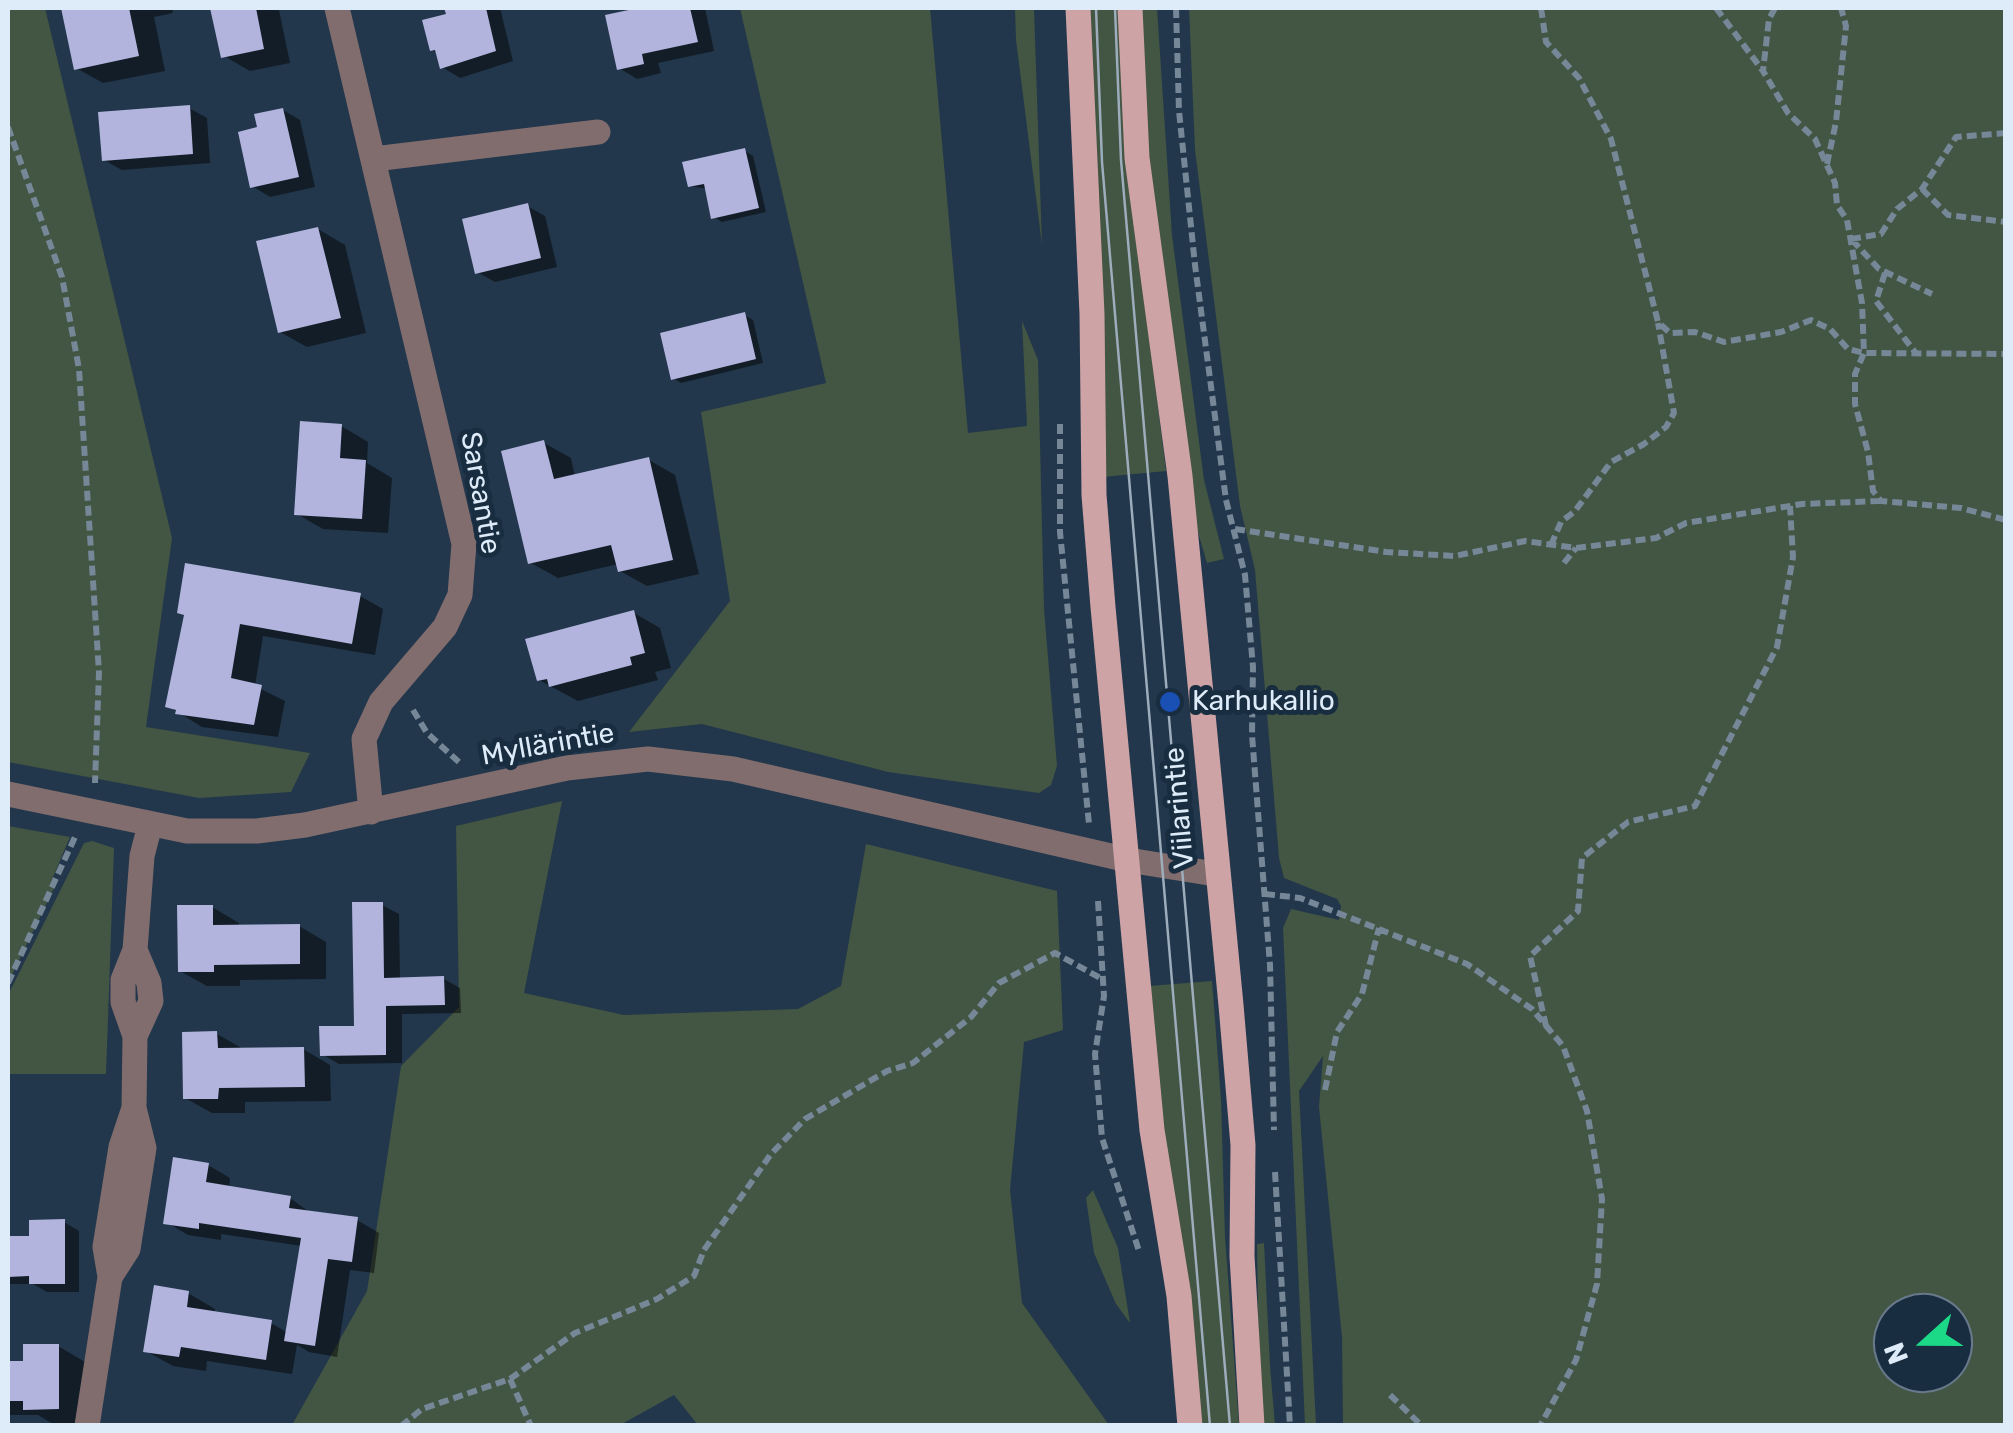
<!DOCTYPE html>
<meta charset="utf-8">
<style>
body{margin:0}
#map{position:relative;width:2013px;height:1433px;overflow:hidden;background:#22374b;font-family:Rubik,sans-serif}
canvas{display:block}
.frame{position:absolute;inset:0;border:10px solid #deebf8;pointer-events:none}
.north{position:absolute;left:1873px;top:1293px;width:100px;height:100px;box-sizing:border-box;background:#182d40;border:2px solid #67798a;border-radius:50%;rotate:249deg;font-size:28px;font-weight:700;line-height:40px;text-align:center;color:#deebf8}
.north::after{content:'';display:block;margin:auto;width:35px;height:45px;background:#1cd988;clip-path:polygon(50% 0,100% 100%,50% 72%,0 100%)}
</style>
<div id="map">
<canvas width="2013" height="1433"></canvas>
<div class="frame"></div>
<div class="north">N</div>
</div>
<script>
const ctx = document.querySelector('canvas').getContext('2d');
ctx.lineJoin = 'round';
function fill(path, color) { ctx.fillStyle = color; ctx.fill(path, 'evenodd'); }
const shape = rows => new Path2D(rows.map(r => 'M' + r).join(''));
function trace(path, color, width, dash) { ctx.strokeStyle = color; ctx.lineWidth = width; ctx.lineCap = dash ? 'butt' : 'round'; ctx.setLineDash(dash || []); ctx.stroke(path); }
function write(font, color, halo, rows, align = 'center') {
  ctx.font = font + ' Rubik,sans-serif'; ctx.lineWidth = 10; ctx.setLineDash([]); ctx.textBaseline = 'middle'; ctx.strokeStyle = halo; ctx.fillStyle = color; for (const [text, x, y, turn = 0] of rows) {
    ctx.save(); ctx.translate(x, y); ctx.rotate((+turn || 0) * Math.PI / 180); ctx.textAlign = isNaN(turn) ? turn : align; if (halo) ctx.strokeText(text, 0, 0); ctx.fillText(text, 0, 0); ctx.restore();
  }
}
fill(shape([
 [8,8,45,8,172,538,146,727,310,753,291,792,199,798,8,762],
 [740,8,930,8,968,433,1027,426,1022,321,1038,360,1044,609,1057,766,1051,785,1039,793,888,772,702,724,629,732,730,601,701,412,826,383],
 [1015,8,1034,8,1042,245,1016,40],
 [1086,8,1120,8,1126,154,1166,471,1103,477],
 [1142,8,1157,8,1172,235,1204,480,1224,559,1207,563,1195,522,1149,167],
 [1189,8,2005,8,2005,1425,1343,1425,1342,1337,1319,1107,1323,1056,1299,1091,1316,1425,1305,1425,1283,928,1291,909,1339,920,1341,906,1337,899,1284,878,1279,858,1255,570,1240,506,1195,150],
 [1893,1313,1953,1313,1953,1373,1893,1373],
 [562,801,524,993,624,1015,798,1009,841,986,866,844,1057,891,1063,1030,1024,1042,1010,1190,1022,1303,1109,1425,698,1425,674,1395,620,1425,292,1425,367,1291,401,1066,459,1007,456,826],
 [8,826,70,837,53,877,58,880,8,983],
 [92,841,114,848,106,1074,8,1074,8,995,84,843],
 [1212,981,1221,1099,1225,1237,1239,1425,1201,1425,1160,1129,1149,986],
 [1093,1190,1118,1248,1130,1323,1116,1304,1094,1253,1086,1198],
 [1264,1243,1270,1366,1275,1425,1260,1425,1257,1244]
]), '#435543');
fill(shape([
 [63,8,172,8,173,13,154,17,165,71,103,83,76,68],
 [213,8,290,8,279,10,290,63,250,71,224,56],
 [447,8,500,8,513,61,460,78,442,67,439,54,432,50,449,16],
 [627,8,705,8,714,51,658,63,661,73,637,79,619,68],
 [189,108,207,118,210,163,122,170,104,160],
 [283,110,300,120,315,187,270,197,252,186,260,129],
 [745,151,753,156,766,212,722,222,714,217,708,189,690,186],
 [527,206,545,216,557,267,495,282,477,272],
 [318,229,345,245,366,333,307,347,280,332],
 [744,315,753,320,763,363,681,383,673,378],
 [341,426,368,442,367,463,392,478,388,533,323,529,297,514],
 [544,443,571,458,575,477,649,460,675,475,699,574,647,586,620,571,618,564,558,578,531,563],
 [360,596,383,609,375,655,263,636,255,686,285,701,278,737,202,727,168,706,186,616],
 [634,613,660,628,671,668,655,672,658,680,578,701,539,680],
 [382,905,399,914,400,980,444,979,460,988,461,1013,402,1014,402,1063,339,1064,322,1054,357,1028],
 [212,907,239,923,239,927,299,926,326,942,326,979,240,980,240,986,207,986,180,971],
 [217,1034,245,1050,303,1049,330,1065,331,1101,245,1102,245,1113,212,1113,185,1098],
 [208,1165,230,1178,229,1189,290,1198,312,1214,357,1220,379,1233,374,1273,350,1270,337,1357,309,1352,297,1345,292,1374,207,1361,206,1371,173,1366,146,1351,188,1293,215,1309,214,1314,271,1323,288,1333,302,1246,221,1234,221,1240,188,1235,166,1222],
 [64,1222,79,1231,79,1292,47,1292,33,1284,8,1284,8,1239,31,1239],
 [58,1346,85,1362,85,1423,53,1424,38,1415,8,1415,8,1363,25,1363]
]), '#0007');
fill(shape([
 [61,8,129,8,139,56,74,70],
 [210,8,256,8,264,49,221,58],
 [444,8,486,8,496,51,440,69,435,50,430,51,422,20,446,14],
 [638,8,690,8,698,42,642,54,644,64,617,70,605,15],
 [190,105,193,154,102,161,98,112],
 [283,108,299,177,250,188,238,132,257,127,254,114],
 [745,148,759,208,711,219,704,184,688,187,682,162],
 [528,203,541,258,475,274,462,219],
 [318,227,341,318,278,333,256,241],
 [745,312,756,359,671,380,660,333],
 [300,421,342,424,340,458,366,460,362,519,294,515],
 [544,440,554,479,649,457,673,560,618,572,611,545,528,564,501,451],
 [185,563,361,593,352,644,240,624,231,678,262,685,254,725,175,714,176,710,165,707,184,615,177,613],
 [634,610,645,653,630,657,632,665,549,687,547,679,537,681,525,639],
 [352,902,383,902,384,978,444,976,445,1005,386,1006,386,1055,320,1056,319,1026,354,1026],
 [177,905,213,905,213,925,300,924,300,964,214,965,214,972,178,972],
 [217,1031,218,1048,304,1047,305,1087,219,1088,218,1099,183,1099,182,1032],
 [173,1157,209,1163,206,1182,291,1196,289,1208,358,1217,352,1262,328,1259,315,1346,284,1341,301,1238,199,1223,199,1229,163,1224],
 [65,1219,65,1284,29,1284,29,1276,8,1277,8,1236,29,1236,29,1220],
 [154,1285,189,1291,187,1307,272,1320,266,1360,181,1347,179,1357,143,1352],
 [23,1344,59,1344,59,1409,23,1410,23,1401,8,1401,8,1361,23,1361]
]), '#b2b4de');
trace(shape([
 [1176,8,1179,111,1195,265,1226,500,1245,575,1253,667,1252,735,1270,965,1274,1130],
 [1541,8,1546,42,1579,78,1611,139,1658,322,1670,333,1695,332,1724,342,1781,332,1811,320,1830,329,1848,349,1864,353,2006,354],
 [1716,8,1763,71],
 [1775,8,1769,19,1763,71,1788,113,1815,139,1835,183,1837,205,1847,220,1862,303,1864,353,1855,374,1855,404,1868,452,1873,491,1881,501,1961,508,2006,520],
 [8,127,62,277,79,369,99,672,95,783],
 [1827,164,1836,122,1846,26,1841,8],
 [1922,189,1948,215,2006,222],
 [1851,239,1881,234,1897,209,1922,189,1956,137,2006,133],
 [1852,240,1879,269,1932,294],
 [1885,273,1876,301,1915,352],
 [1060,424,1060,532,1089,824],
 [1235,529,1386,552,1455,556,1525,541,1576,548,1656,538,1686,523,1802,504,1880,501],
 [1551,545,1561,522,1575,511,1611,462,1644,444,1666,427,1674,413,1658,323],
 [1564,563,1576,548],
 [413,710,427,733,461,764],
 [1265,894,1300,898,1467,964,1532,1009,1563,1046,1587,1111,1602,1199,1597,1284,1576,1360,1540,1426],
 [1098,901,1104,996,1095,1054,1102,1138,1139,1251],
 [8,983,75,837],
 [1546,1026,1530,956,1578,911,1582,858,1628,822,1695,806,1777,647,1793,557,1790,506],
 [1325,1090,1337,1032,1362,994,1379,928],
 [1275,1172,1290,1426],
 [510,1379,531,1426],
 [1390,1395,1422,1426],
 [401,1426,422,1409,510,1379,575,1333,657,1299,694,1276,704,1250,771,1154,805,1119,887,1071,913,1063,971,1017,999,983,1055,953,1102,979]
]), '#768798', 6, [10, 5]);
trace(shape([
 [337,8,464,544,460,595,445,627,381,702,364,739,371,812],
 [374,159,598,132],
 [8,794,187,831,257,831,305,825,567,768,648,759,733,769,1128,860,1215,874],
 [135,1036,123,1002,123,980,135,950],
 [110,1277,105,1247,121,1147,134,1108],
 [87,1426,110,1277,128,1249,144,1148,134,1108,135,1036,151,1001,149,983,135,950,142,856,150,825]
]), '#826d6e', 25);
trace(shape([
 [1078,8,1092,314,1094,495,1103,607,1152,1130,1179,1296,1190,1426],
 [1130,8,1137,158,1180,476,1231,1005,1243,1145,1242,1256,1252,1426]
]), '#cea3a6', 25);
trace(shape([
 [1096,8,1102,162,1210,1426],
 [1115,8,1121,160,1230,1426]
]), '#9dadbc', 2.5);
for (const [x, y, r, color] of [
 [1170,702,12,"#1a4fb4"]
]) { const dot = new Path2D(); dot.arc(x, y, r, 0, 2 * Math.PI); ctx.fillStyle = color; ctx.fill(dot); trace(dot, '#182d40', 4); }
write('28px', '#deebf8', '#182d40', [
 ["Sarsantie",480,493,80],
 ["Myllärintie",548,745,-10],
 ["Viilarintie",1180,808,-95]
]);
write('28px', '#deebf8', '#182d40', [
 ["Karhukallio",1192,702]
], 'left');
</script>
